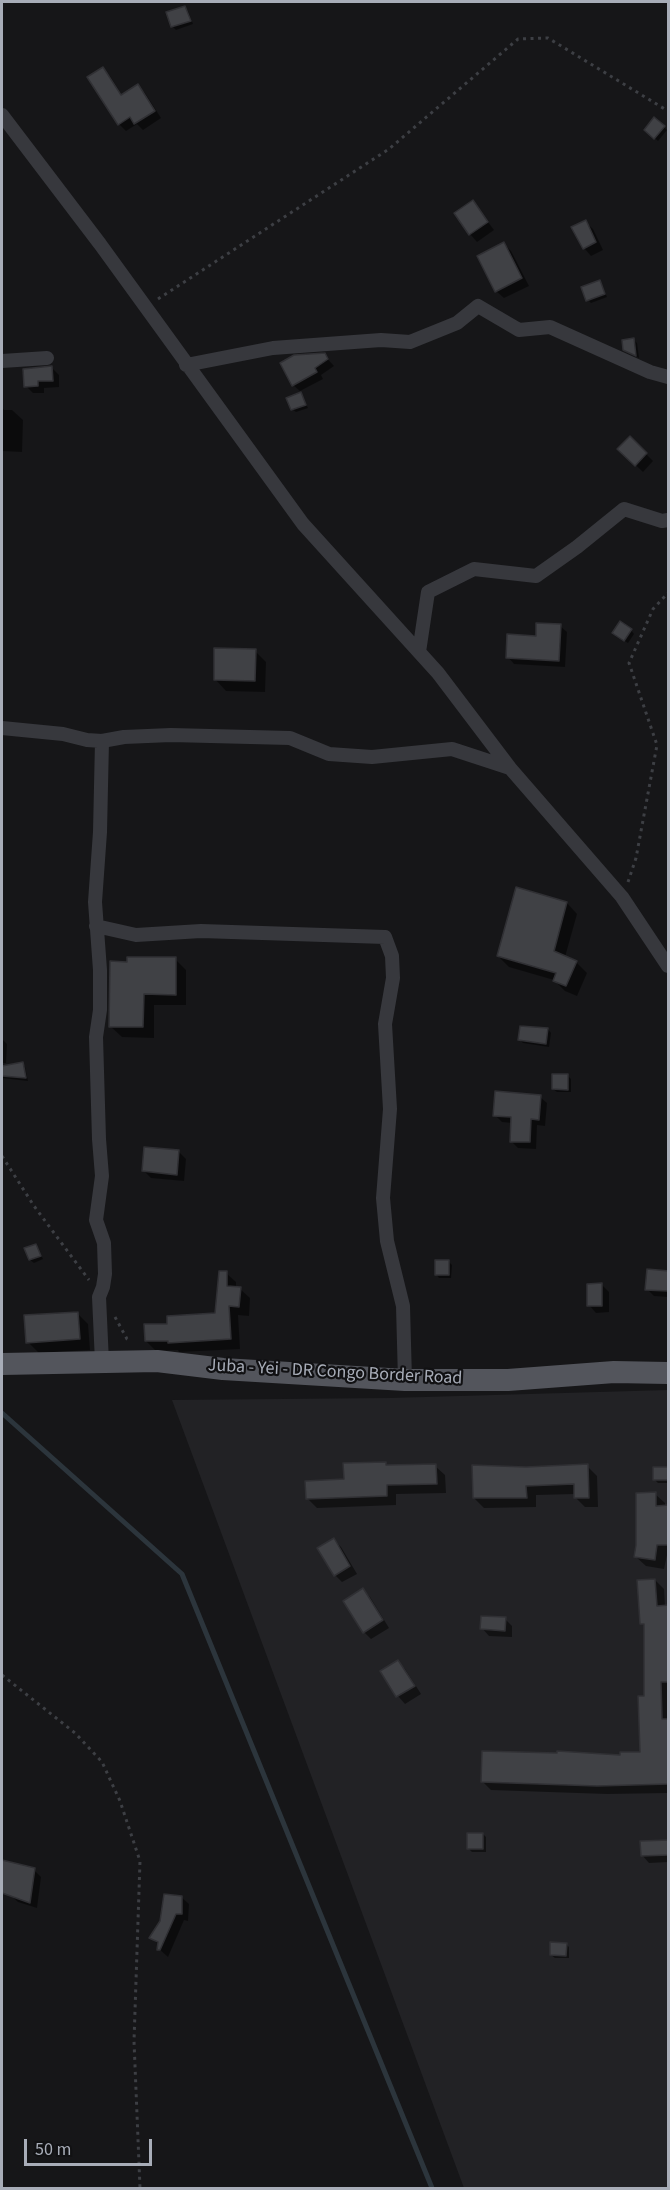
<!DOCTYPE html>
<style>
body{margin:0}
#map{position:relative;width:670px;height:2190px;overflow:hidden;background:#161618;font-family:"Source Sans 3",sans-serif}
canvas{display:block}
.frame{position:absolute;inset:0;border:3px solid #a8adb8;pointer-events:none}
.scale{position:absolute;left:24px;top:2139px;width:128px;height:27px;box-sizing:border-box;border:3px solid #a8adb8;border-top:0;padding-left:8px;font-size:18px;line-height:21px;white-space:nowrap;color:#a8adb8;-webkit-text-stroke:4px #111113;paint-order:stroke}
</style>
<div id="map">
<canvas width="670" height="2190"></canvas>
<div class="frame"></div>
<div class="scale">50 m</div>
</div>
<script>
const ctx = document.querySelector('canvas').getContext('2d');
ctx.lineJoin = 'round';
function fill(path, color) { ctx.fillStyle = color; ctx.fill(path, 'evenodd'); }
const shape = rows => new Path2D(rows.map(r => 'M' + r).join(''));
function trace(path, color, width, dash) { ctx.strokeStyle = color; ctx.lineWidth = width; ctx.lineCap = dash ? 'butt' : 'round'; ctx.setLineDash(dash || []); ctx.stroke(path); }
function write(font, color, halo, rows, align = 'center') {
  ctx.font = font + ' "Source Sans 3",sans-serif'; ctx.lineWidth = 4.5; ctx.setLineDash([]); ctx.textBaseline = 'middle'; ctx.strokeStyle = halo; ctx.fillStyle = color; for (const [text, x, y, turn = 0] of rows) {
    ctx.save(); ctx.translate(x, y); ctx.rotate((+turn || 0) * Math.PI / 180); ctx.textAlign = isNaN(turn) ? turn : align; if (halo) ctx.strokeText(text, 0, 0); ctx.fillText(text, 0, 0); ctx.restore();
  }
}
fill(shape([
 [668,1390,668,2188,464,2188,172,1400,390,1398]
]), '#222225');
fill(shape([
 [185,8,188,11,193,24,176,30,172,26],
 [103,69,110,76,122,95,138,86,145,93,161,118,143,130,137,124,126,131,119,124],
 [664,127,667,130,658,141,649,133],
 [473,202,494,230,477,242,470,234],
 [585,222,593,229,603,250,591,256,584,248],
 [504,244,511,251,529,286,504,298,496,291],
 [600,282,607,297,591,303,588,300],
 [634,340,637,343,639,358,624,349],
 [324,355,334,366,321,375,323,379,300,391,293,385],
 [52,368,59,375,59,387,44,388,44,393,33,393,26,386],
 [301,394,308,408,296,412,292,409],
 [2,407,4,410,12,410,23,420,22,452,2,451],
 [630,438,653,461,643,472,619,449],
 [560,626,567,632,565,667,514,664,508,657,537,637],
 [631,630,634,634,628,643,617,636],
 [255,651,266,662,265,692,226,691,215,679],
 [567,903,577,914,565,957,576,962,587,973,577,996,565,991,554,980,509,967,498,956],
 [175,959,186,970,186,1005,154,1005,154,1038,122,1037,110,1026,128,963],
 [548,1029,551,1033,549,1047,523,1043,520,1040],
 [2,1039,7,1044,6,1063,2,1063],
 [22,1063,25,1067,28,1081,2,1078,2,1067],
 [568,1076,571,1079,571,1092,557,1092,553,1089],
 [540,1097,547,1103,545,1126,537,1125,536,1149,518,1148,511,1141,512,1123,502,1122,495,1115],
 [179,1152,186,1159,184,1181,151,1178,143,1170],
 [36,1245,43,1259,34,1263,30,1260],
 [449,1262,452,1265,451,1278,439,1278,436,1274],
 [668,1272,668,1297,654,1296,647,1289],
 [226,1273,236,1282,236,1288,240,1289,250,1298,249,1316,238,1315,240,1349,179,1352,178,1350,156,1351,146,1341,169,1325,216,1315],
 [602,1285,609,1292,609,1312,596,1313,589,1305],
 [77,1313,88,1324,90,1350,39,1353,28,1342],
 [385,1463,388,1467,435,1466,445,1475,446,1493,396,1494,396,1505,317,1508,307,1498],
 [587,1466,597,1476,598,1507,585,1507,576,1498,575,1494,536,1495,536,1507,484,1508,474,1498,526,1468],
 [668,1468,668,1483,658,1483,655,1480],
 [655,1494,665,1503,665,1507,668,1507,668,1555,667,1555,664,1569,646,1566,636,1557],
 [334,1540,341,1547,357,1574,342,1582,335,1575],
 [655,1580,664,1589,665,1607,668,1607,668,1793,607,1794,491,1790,482,1781,642,1754,646,1698,645,1627,642,1623],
 [363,1590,370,1597,389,1628,371,1639,364,1632],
 [505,1619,512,1626,512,1637,489,1636,482,1628],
 [398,1662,405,1669,421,1694,405,1704,398,1696,382,1671],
 [483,1834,486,1837,486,1852,472,1852,469,1849],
 [668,1842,668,1862,649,1863,642,1855],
 [2,1862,34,1870,41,1877,37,1908,18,1902,2,1887],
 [181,1897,189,1904,188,1921,184,1920,168,1957,159,1949,159,1945,151,1938],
 [566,1944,569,1947,569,1958,555,1958,551,1955]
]), '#0007');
trace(shape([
 [2,1413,182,1574,432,2188]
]), '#2c353c', 5);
const building = shape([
 [185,6,191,21,171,27,166,12,185,6],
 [103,67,121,95,138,84,155,111,134,124,130,117,118,125,87,77,103,67],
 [654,117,665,126,654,139,644,130,654,117],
 [473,200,488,222,469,235,454,213,473,200],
 [586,220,596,242,583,249,571,227,586,220],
 [504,242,522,278,495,292,477,256,504,242],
 [600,280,605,294,586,301,581,287,600,280],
 [634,338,636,356,623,350,622,340,634,338],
 [325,353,328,359,315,368,317,372,292,386,280,363,294,355,325,353],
 [52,366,53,381,38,381,38,386,24,387,23,369,52,366],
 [301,392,306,405,291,410,286,398,301,392],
 [630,436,647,453,635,466,617,449,630,436],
 [620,621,632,629,624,641,612,633,620,621],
 [536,623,561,624,559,661,506,658,507,634,536,636,536,623],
 [214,648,256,649,255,681,214,680,214,648],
 [516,887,567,902,554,951,577,961,566,986,553,981,556,973,497,956,516,887],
 [127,957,176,957,176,995,144,994,143,1027,109,1027,110,961,127,962,127,957],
 [520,1026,548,1028,546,1044,518,1040,520,1026],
 [23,1062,26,1078,2,1076,2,1066,23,1062],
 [552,1074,568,1074,568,1090,552,1089,552,1074],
 [495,1091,541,1095,539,1120,531,1119,530,1142,510,1142,511,1117,493,1116,495,1091],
 [144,1147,179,1150,177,1175,142,1171,144,1147],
 [36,1244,41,1256,29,1260,24,1248,36,1244],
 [435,1260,449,1260,449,1275,435,1275,435,1260],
 [647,1269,669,1271,669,1291,645,1290,647,1269],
 [219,1271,227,1271,227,1286,241,1287,239,1307,229,1306,231,1339,168,1343,168,1341,145,1341,144,1324,167,1324,167,1316,215,1313,219,1271],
 [602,1283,602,1306,587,1306,587,1284,602,1283],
 [78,1312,80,1339,26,1343,24,1315,78,1312],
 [386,1462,386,1465,436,1464,437,1484,387,1485,387,1496,306,1499,305,1481,344,1479,343,1463,386,1462],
 [588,1464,589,1498,574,1498,574,1484,526,1486,527,1498,473,1498,472,1465,526,1467,588,1464],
 [653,1467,669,1467,669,1480,653,1480,653,1467],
 [656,1492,656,1506,669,1505,669,1545,657,1545,655,1560,634,1557,636,1545,636,1493,656,1492],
 [334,1538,350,1566,334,1576,317,1548,334,1538],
 [655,1579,657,1606,669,1605,669,1682,661,1682,662,1719,669,1719,669,1784,597,1786,481,1782,482,1751,557,1753,557,1751,620,1755,620,1752,640,1752,638,1696,644,1696,644,1624,640,1624,637,1580,655,1579],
 [363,1588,383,1620,363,1633,343,1601,363,1588],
 [481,1616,506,1617,505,1631,480,1629,481,1616],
 [398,1660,415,1686,396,1697,380,1671,398,1660],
 [467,1833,483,1833,483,1849,467,1849,467,1833],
 [669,1840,669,1855,641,1856,640,1841,669,1840],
 [2,1860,35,1868,30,1903,2,1893,2,1860],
 [164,1894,182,1896,182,1914,176,1914,160,1950,157,1950,158,1942,149,1938,160,1921,164,1894],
 [550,1942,567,1943,566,1956,550,1955,550,1942]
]);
fill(building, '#404145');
trace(building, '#303034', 1.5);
trace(shape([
 [158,299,389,149,518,39,548,38,668,111],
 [628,882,636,858,657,745,629,663,653,609,668,593],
 [2,1156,34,1206,89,1280],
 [115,1317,127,1339,130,1341],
 [2,1675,75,1733,102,1762,120,1801,140,1861,134,2041,140,2188]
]), '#3d3f44', 3, [3, 4.5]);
trace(shape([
 [2,115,100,244,303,524,438,673,510,768,622,897,668,966],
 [2,361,47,358],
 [186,365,273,348,381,340,410,342,457,323,478,306,519,330,550,327,650,372,668,377],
 [419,652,428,592,474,569,536,576,577,547,624,509,662,521,668,520],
 [2,728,63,734,87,740,102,741,124,737,171,735,290,738,329,754,372,757,452,749,510,768],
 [102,741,100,832,95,902,100,970,100,1010,96,1037,99,1139,102,1176,96,1220,104,1243,105,1274,103,1287,99,1297,102,1362],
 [96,926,136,935,201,931,385,937,392,956,393,978,385,1024,390,1109,383,1198,387,1241,403,1306,405,1380]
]), '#37383d', 14);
trace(shape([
 [2,1364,157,1361,223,1369,405,1380,508,1380,614,1372,668,1373]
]), '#53555c', 22);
write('18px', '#a8adb8', '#111113', [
 ["Juba - Yei - DR Congo Border Road",335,1373,3]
]);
</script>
